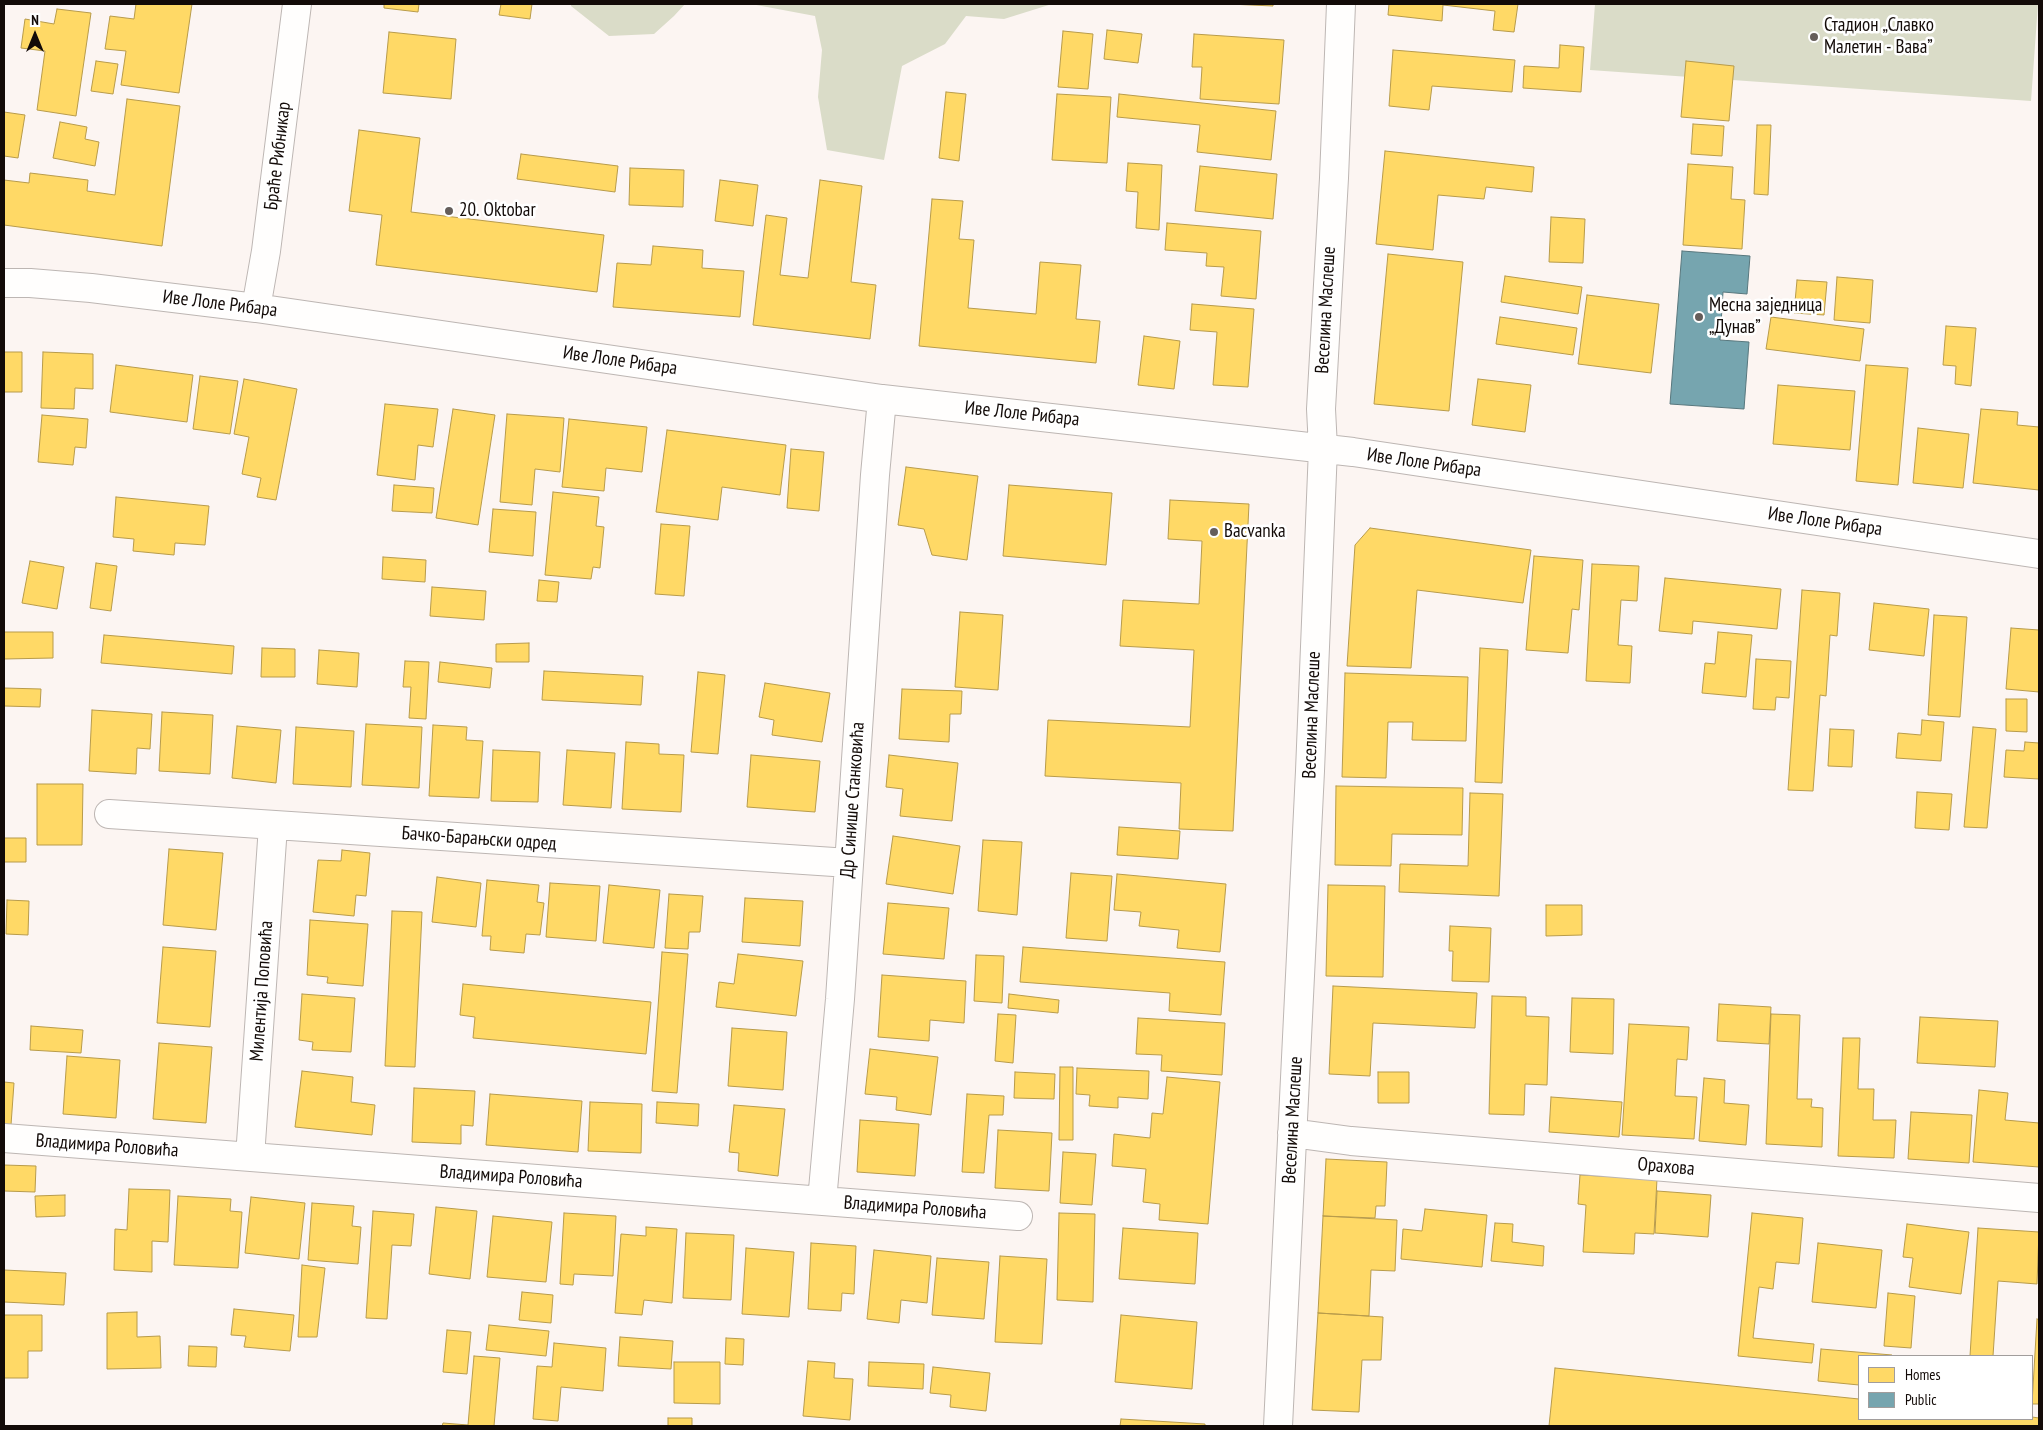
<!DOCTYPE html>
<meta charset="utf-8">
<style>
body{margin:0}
#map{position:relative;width:2043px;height:1430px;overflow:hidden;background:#fcf5f2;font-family:"PT Sans Narrow",sans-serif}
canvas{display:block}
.frame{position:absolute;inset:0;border:5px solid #130b08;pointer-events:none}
.legend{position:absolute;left:1858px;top:1355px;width:175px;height:65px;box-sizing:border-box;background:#fff;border:1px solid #a19d9c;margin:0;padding:6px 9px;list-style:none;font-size:15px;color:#130b08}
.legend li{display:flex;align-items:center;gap:10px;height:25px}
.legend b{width:25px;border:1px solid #a19d9c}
.north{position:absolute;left:10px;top:10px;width:50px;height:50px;-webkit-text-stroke:4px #fff;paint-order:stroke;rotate:0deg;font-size:14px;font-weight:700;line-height:20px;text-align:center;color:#130b08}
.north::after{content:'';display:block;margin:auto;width:18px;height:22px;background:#130b08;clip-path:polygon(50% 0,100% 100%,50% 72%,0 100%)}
</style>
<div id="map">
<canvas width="2043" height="1430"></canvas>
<div class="frame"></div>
<ul class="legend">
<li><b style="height:14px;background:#ffd966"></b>Homes</li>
<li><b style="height:14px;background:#76a5af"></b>Public</li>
</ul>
<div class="north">N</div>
</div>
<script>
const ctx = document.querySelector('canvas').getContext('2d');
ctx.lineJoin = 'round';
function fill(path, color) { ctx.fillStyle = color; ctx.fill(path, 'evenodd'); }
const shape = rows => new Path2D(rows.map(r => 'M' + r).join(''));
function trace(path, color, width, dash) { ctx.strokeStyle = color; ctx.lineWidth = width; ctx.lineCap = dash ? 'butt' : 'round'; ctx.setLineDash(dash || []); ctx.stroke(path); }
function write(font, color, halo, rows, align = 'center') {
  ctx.font = font + ' "PT Sans Narrow",sans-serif'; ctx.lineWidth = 5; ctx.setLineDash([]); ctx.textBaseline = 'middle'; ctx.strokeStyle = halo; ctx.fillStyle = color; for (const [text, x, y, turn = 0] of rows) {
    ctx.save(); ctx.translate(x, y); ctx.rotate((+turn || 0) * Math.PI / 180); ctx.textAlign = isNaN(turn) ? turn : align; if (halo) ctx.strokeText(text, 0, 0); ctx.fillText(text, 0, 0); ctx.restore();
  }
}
fill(shape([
 [571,4,685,4,674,16,654,34,609,36,571,6],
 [751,4,1052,4,1004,19,966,16,945,44,902,66,884,160,827,150,818,97,822,50,815,16],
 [1595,4,2038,4,2031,101,1590,70]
]), '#dadcc8');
const homes = shape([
 [136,4,192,4,179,93,121,85,126,51,105,49,110,16,134,19,136,4],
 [384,4,419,4,418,12,384,8,384,4],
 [501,4,532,4,530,19,499,15,501,4],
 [1229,4,1273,4,1273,6,1229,4],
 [1389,4,1518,4,1514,32,1493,30,1495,11,1443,5,1442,21,1388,15,1389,4],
 [57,9,91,13,76,116,37,110,45,51,21,48,25,19,54,24,57,9],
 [1107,30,1142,34,1138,63,1104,59,1107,30],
 [1063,31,1093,34,1088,89,1058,87,1063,31],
 [389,32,456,39,451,99,383,93,389,32],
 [1194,34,1284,40,1279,104,1200,99,1202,67,1192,67,1194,34],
 [1560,45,1584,47,1581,92,1523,88,1524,66,1559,68,1560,45],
 [1393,50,1515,60,1512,92,1432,86,1429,110,1389,106,1393,50],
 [96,61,118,64,113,94,91,91,96,61],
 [1686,61,1734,66,1729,121,1681,117,1686,61],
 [946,92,966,94,959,161,939,158,946,92],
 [1057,94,1111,97,1107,163,1052,160,1057,94],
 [1119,94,1276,111,1271,160,1197,152,1200,125,1117,117,1119,94],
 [127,99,180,106,162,246,4,225,4,180,29,183,30,173,88,180,87,191,115,195,127,99],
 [4,112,25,115,18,158,4,156,4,112],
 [60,122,87,127,85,139,99,142,95,166,53,158,60,122],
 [1693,124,1724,126,1722,156,1691,154,1693,124],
 [1757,125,1771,125,1768,195,1754,194,1757,125],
 [359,130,420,138,411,212,604,235,597,292,376,265,382,215,349,211,359,130],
 [1385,151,1534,167,1532,192,1486,187,1484,199,1438,195,1433,250,1376,244,1385,151],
 [521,154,618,166,615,192,517,179,521,154],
 [1128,163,1162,165,1159,230,1136,228,1138,192,1126,191,1128,163],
 [1688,164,1733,167,1731,199,1745,200,1742,249,1683,245,1688,164],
 [1200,166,1277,174,1273,219,1195,211,1200,166],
 [630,168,684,170,683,207,629,205,630,168],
 [720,180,758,185,753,226,715,221,720,180],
 [820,180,862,186,851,282,876,285,870,339,753,325,766,215,787,218,780,275,808,278,820,180],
 [932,199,963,201,959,239,974,240,968,308,1036,314,1040,262,1081,265,1076,319,1100,321,1096,363,919,346,932,199],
 [1551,217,1585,219,1583,263,1549,262,1551,217],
 [1167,223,1261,231,1256,299,1221,296,1224,267,1206,266,1207,253,1165,250,1167,223],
 [653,246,703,250,702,268,744,271,740,317,613,307,617,263,651,265,653,246],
 [1388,254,1463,262,1449,411,1374,404,1388,254],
 [1505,276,1582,287,1578,314,1501,302,1505,276],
 [1837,277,1873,280,1870,323,1834,320,1837,277],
 [1797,280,1827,282,1824,315,1794,313,1797,280],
 [1587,295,1659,304,1651,373,1578,364,1587,295],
 [1192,304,1254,309,1248,387,1213,385,1217,332,1190,330,1192,304],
 [1500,317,1577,328,1573,355,1496,344,1500,317],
 [1771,317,1864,329,1860,361,1766,349,1771,317],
 [1946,326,1976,328,1971,386,1955,384,1956,366,1943,365,1946,326],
 [1144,336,1180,341,1174,389,1138,385,1144,336],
 [4,352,22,352,22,392,4,392,4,352],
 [43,352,93,354,93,389,75,388,74,409,41,408,43,352],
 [116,365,193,375,187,422,110,412,116,365],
 [1866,365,1908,368,1898,485,1856,481,1866,365],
 [200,376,238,381,230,434,193,429,200,376],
 [244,379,297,389,276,500,257,497,261,478,242,474,249,437,234,434,244,379],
 [1478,379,1531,385,1525,432,1472,425,1478,379],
 [1778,385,1855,391,1850,450,1773,444,1778,385],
 [385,404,438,409,433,447,418,445,415,480,377,475,385,404],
 [453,409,495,415,478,525,436,518,453,409],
 [1981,409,2018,412,2017,425,2039,427,2039,490,1973,483,1981,409],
 [507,414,564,418,560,472,535,469,532,505,500,502,507,414],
 [42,415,88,419,86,448,75,447,73,465,38,462,42,415],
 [569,419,647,427,642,472,606,468,604,491,562,487,569,419],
 [1918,428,1969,434,1963,488,1913,483,1918,428],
 [667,430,786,445,780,495,722,487,718,520,656,512,667,430],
 [791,449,824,452,819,511,787,508,791,449],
 [906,467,978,476,967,560,932,555,924,529,898,525,906,467],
 [394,485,434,488,432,513,392,511,394,485],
 [1009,485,1112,493,1106,565,1003,556,1009,485],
 [553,492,599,497,596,526,604,527,600,568,593,567,591,579,545,575,553,492],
 [116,497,209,506,205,545,175,543,174,555,133,551,134,539,113,537,116,497],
 [1170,500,1249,504,1233,831,1179,829,1181,783,1045,776,1048,720,1190,727,1194,650,1120,646,1123,600,1199,604,1202,541,1168,539,1170,500],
 [493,509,536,512,533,556,489,552,493,509],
 [661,524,690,526,684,596,655,594,661,524],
 [1370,528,1531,550,1523,603,1417,590,1411,668,1347,666,1355,545,1370,528],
 [1534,556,1583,560,1579,610,1572,609,1568,653,1526,650,1534,556],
 [383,557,426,560,425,582,382,579,383,557],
 [30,561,64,567,57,609,22,603,30,561],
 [96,563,117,566,111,611,90,608,96,563],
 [1592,564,1639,566,1637,601,1621,600,1618,645,1632,646,1630,683,1586,681,1592,564],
 [1665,578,1781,589,1777,629,1693,621,1692,634,1659,631,1665,578],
 [539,580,559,582,557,602,537,601,539,580],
 [432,587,486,591,484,620,430,616,432,587],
 [1802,590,1840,593,1837,636,1830,635,1826,696,1820,695,1813,791,1788,790,1802,590],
 [1874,603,1929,609,1924,656,1869,650,1874,603],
 [960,612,1003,615,998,690,955,687,960,612],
 [1934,615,1967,617,1960,717,1928,715,1934,615],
 [2011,628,2039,630,2039,692,2006,689,2011,628],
 [4,632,53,632,53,658,4,659,4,632],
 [1718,632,1752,635,1746,697,1702,693,1705,663,1715,664,1718,632],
 [104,635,234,646,232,674,101,663,104,635],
 [529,643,529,662,496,662,496,644,529,643],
 [262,648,295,649,295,677,261,677,262,648],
 [1480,648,1508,650,1502,783,1475,782,1480,648],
 [319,650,359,653,357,687,317,684,319,650],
 [1756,659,1791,661,1789,698,1776,697,1775,710,1753,709,1756,659],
 [405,661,429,662,426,719,409,718,411,687,403,687,405,661],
 [440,662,492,668,490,688,438,682,440,662],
 [544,671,643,676,641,705,542,700,544,671],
 [698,672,725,675,718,754,691,752,698,672],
 [1345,673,1468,677,1466,741,1412,740,1413,722,1388,722,1386,778,1342,777,1345,673],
 [765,683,830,693,822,742,772,735,774,720,759,717,765,683],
 [4,688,41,689,40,707,4,706,4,688],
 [902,689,962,691,961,714,950,714,949,742,899,739,902,689],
 [2006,699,2027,699,2027,732,2006,731,2006,699],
 [92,710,152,714,150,749,137,748,136,774,89,771,92,710],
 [162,712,213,715,210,774,159,771,162,712],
 [1922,720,1944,722,1941,761,1896,758,1898,733,1921,735,1922,720],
 [366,724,422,727,419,788,362,785,366,724],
 [433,725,467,727,466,740,483,741,479,798,429,796,433,725],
 [237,726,281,730,276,783,232,778,237,726],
 [296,727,354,731,351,787,293,784,296,727],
 [1973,727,1996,729,1987,828,1964,827,1973,727],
 [1830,729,1854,730,1852,767,1828,766,1830,729],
 [626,742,659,744,659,754,684,755,681,812,622,809,626,742],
 [2025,742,2039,743,2039,779,2004,777,2006,750,2024,751,2025,742],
 [493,750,540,752,538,802,491,801,493,750],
 [567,750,615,753,611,808,563,805,567,750],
 [751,755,820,761,815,812,747,807,751,755],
 [889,755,958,763,952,821,900,816,903,789,886,787,889,755],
 [37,784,83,784,82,845,37,845,37,784],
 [1336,786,1463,788,1462,835,1392,834,1391,866,1335,865,1336,786],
 [1917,792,1952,794,1949,830,1915,828,1917,792],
 [1470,793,1503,794,1499,896,1399,892,1400,864,1468,866,1470,793],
 [1119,827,1180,831,1178,859,1117,855,1119,827],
 [893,836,960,846,953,894,886,884,893,836],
 [4,838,26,838,26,862,4,862,4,838],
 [983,840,1022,842,1017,915,978,911,983,840],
 [169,849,223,853,216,930,163,925,169,849],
 [342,850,370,853,366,896,356,895,354,916,313,912,318,860,341,861,342,850],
 [1071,873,1112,876,1107,941,1066,938,1071,873],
 [1117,874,1226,884,1220,952,1177,948,1179,930,1139,926,1141,912,1114,910,1117,874],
 [437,877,481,883,476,927,432,922,437,877],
 [487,880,539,885,537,902,544,903,540,935,526,934,524,953,490,950,491,936,482,936,487,880],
 [550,883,600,886,596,941,546,937,550,883],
 [609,885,660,890,654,948,603,943,609,885],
 [1328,885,1385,886,1383,977,1326,976,1328,885],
 [669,894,703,896,700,932,689,932,688,949,665,948,669,894],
 [745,898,803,901,800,946,742,942,745,898],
 [7,900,29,901,28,935,6,934,7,900],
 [888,903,949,908,944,959,883,954,888,903],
 [1546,905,1582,905,1582,935,1546,936,1546,905],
 [392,911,422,912,415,1067,385,1066,392,911],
 [310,920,368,924,363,986,327,983,328,977,307,975,310,920],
 [1450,926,1491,928,1489,982,1452,981,1453,951,1449,951,1450,926],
 [163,947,216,951,210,1027,157,1023,163,947],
 [1023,947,1225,962,1221,1015,1169,1011,1170,993,1020,982,1023,947],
 [662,952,688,954,677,1093,652,1091,662,952],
 [738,954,803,961,796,1016,716,1007,719,982,734,984,738,954],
 [976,955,1004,956,1002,1003,974,1001,976,955],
 [882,975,966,981,964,1023,930,1020,929,1041,878,1037,882,975],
 [463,984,651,1002,646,1054,473,1038,475,1017,460,1015,463,984],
 [1333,986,1477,993,1475,1028,1373,1023,1370,1076,1329,1074,1333,986],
 [302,994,355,998,351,1052,312,1050,313,1042,299,1040,302,994],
 [1009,994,1059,1000,1058,1013,1008,1008,1009,994],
 [1492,996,1526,997,1526,1016,1549,1017,1547,1085,1525,1084,1524,1115,1489,1114,1492,996],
 [1572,998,1614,999,1613,1054,1570,1052,1572,998],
 [1719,1004,1771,1007,1769,1044,1717,1041,1719,1004],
 [998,1014,1016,1015,1013,1063,995,1061,998,1014],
 [1771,1014,1800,1015,1797,1099,1812,1099,1811,1107,1823,1108,1822,1147,1766,1144,1771,1014],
 [1920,1017,1998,1021,1995,1067,1917,1063,1920,1017],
 [1138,1018,1225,1023,1222,1075,1161,1071,1162,1055,1136,1054,1138,1018],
 [1629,1024,1689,1027,1687,1060,1677,1059,1675,1096,1697,1097,1694,1139,1622,1135,1629,1024],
 [31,1026,83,1030,81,1053,30,1050,31,1026],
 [732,1028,787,1032,783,1090,728,1086,732,1028],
 [1843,1038,1860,1038,1858,1089,1874,1089,1873,1120,1896,1120,1894,1158,1838,1156,1843,1038],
 [159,1043,212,1047,206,1123,153,1119,159,1043],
 [870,1049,938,1057,931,1115,896,1110,897,1097,865,1094,870,1049],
 [67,1056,120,1060,116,1118,63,1114,67,1056],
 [1060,1067,1073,1067,1073,1140,1059,1140,1060,1067],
 [1077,1068,1149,1071,1148,1099,1118,1097,1118,1108,1089,1106,1090,1095,1076,1094,1077,1068],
 [302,1071,353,1077,351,1102,375,1105,372,1135,295,1127,302,1071],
 [1015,1072,1055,1074,1054,1099,1014,1098,1015,1072],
 [1378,1072,1409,1072,1409,1103,1378,1103,1378,1072],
 [1167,1077,1220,1082,1208,1224,1159,1220,1160,1204,1143,1202,1146,1169,1112,1166,1114,1134,1150,1138,1152,1113,1163,1114,1167,1077],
 [1704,1078,1725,1080,1724,1103,1749,1105,1746,1145,1699,1141,1704,1078],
 [4,1082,14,1083,11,1125,4,1124,4,1082],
 [414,1088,475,1091,473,1126,461,1125,461,1144,412,1142,414,1088],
 [1979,1090,2008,1093,2005,1120,2039,1123,2039,1167,1973,1162,1979,1090],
 [490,1094,582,1101,578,1152,486,1145,490,1094],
 [967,1094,1004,1096,1003,1115,989,1115,984,1173,962,1172,967,1094],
 [1551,1097,1622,1102,1619,1137,1549,1132,1551,1097],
 [590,1102,642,1104,641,1153,588,1151,590,1102],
 [657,1102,699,1104,698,1126,656,1123,657,1102],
 [734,1105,785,1109,778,1176,738,1171,739,1153,729,1152,734,1105],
 [1911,1112,1972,1115,1969,1163,1908,1159,1911,1112],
 [860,1120,919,1124,915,1176,857,1172,860,1120],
 [998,1130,1052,1133,1049,1191,995,1188,998,1130],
 [1063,1152,1096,1154,1092,1205,1060,1203,1063,1152],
 [1326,1159,1387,1162,1385,1206,1376,1206,1375,1218,1323,1216,1326,1159],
 [4,1165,36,1166,35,1192,4,1191,4,1165],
 [1580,1175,1657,1179,1654,1234,1635,1233,1634,1254,1583,1252,1586,1205,1578,1204,1580,1175],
 [129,1189,170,1190,168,1242,152,1241,152,1272,114,1270,115,1229,127,1230,129,1189],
 [1657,1191,1711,1195,1708,1237,1655,1233,1657,1191],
 [65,1195,65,1216,36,1217,35,1196,65,1195],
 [178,1196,231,1199,230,1211,242,1212,238,1268,174,1265,178,1196],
 [251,1197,305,1203,299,1259,245,1253,251,1197],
 [312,1203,354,1206,352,1226,361,1227,358,1264,308,1260,312,1203],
 [436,1207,477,1211,470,1279,429,1274,436,1207],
 [1425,1209,1487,1215,1482,1267,1401,1259,1403,1229,1422,1231,1425,1209],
 [373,1211,414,1214,411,1246,392,1245,387,1319,366,1318,373,1211],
 [564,1213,616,1216,613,1276,574,1274,573,1285,560,1284,564,1213],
 [1059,1213,1095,1214,1093,1302,1057,1300,1059,1213],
 [1752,1213,1803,1218,1799,1264,1776,1262,1773,1289,1759,1287,1753,1338,1814,1344,1812,1363,1738,1356,1752,1213],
 [493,1216,552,1222,546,1282,487,1277,493,1216],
 [1323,1216,1397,1220,1395,1271,1371,1270,1369,1316,1318,1313,1323,1216],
 [1495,1223,1513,1224,1512,1242,1544,1246,1543,1266,1491,1261,1495,1223],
 [1907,1224,1969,1232,1961,1294,1909,1287,1913,1258,1903,1257,1907,1224],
 [646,1227,677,1229,672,1303,644,1300,642,1315,615,1313,621,1234,646,1236,646,1227],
 [1123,1228,1198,1233,1195,1284,1119,1279,1123,1228],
 [1978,1228,2039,1232,2037,1284,1998,1281,1993,1356,1970,1356,1978,1228],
 [686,1233,734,1235,731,1300,683,1298,686,1233],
 [811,1243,856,1246,854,1294,842,1293,841,1311,808,1309,811,1243],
 [1818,1243,1882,1250,1876,1308,1812,1302,1818,1243],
 [746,1248,794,1252,789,1317,742,1314,746,1248],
 [874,1250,931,1256,927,1303,901,1300,899,1323,867,1319,874,1250],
 [1000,1256,1047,1259,1042,1344,995,1342,1000,1256],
 [937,1258,989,1262,984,1319,932,1315,937,1258],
 [302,1265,325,1268,317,1337,298,1337,302,1265],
 [4,1270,66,1273,64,1305,4,1302,4,1270],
 [522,1292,553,1295,551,1323,519,1320,522,1292],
 [1888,1293,1915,1296,1911,1348,1884,1346,1888,1293],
 [234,1309,294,1315,290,1351,244,1347,246,1336,231,1335,234,1309],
 [137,1312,137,1337,160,1336,161,1368,107,1369,107,1313,137,1312],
 [1318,1313,1383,1317,1381,1360,1362,1360,1359,1412,1312,1410,1318,1313],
 [4,1315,42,1315,42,1351,28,1351,28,1378,4,1378,4,1315],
 [1121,1315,1197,1322,1192,1389,1115,1382,1121,1315],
 [2037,1319,2039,1320,2039,1404,2032,1404,2037,1319],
 [489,1325,549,1331,546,1356,486,1350,489,1325],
 [447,1330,471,1332,467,1374,443,1372,447,1330],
 [620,1337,673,1341,671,1369,618,1366,620,1337],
 [726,1338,744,1339,743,1365,725,1364,726,1338],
 [554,1343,606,1348,603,1391,561,1387,558,1421,533,1419,537,1366,552,1367,554,1343],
 [189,1346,217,1347,216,1367,188,1366,189,1346],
 [1821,1349,1892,1355,1892,1356,1859,1356,1859,1385,1818,1381,1821,1349],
 [474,1356,500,1358,494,1426,442,1426,443,1423,468,1425,474,1356],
 [808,1361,835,1363,834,1378,853,1379,850,1420,803,1416,808,1361],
 [674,1362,720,1362,720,1404,674,1403,674,1362],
 [869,1362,924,1364,923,1389,868,1386,869,1362],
 [933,1367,990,1373,986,1411,950,1407,951,1395,930,1393,933,1367],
 [1555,1368,1859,1399,1859,1419,2032,1419,2032,1417,2039,1418,2039,1426,1549,1426,1555,1368],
 [668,1418,692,1418,692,1426,668,1426,668,1418],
 [1121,1419,1205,1424,1205,1426,1120,1426,1121,1419]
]);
fill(homes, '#ffd966');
trace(homes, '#b89b4a', 1);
const public = shape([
 [1682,251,1750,256,1747,294,1723,292,1720,340,1749,342,1744,409,1670,404,1682,251]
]);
fill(public, '#76a5af');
trace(public, '#58777d', 1);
const street = shape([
 [4,283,30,283,91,288,256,308,882,399,1353,452,2039,554],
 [256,308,266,251,297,4],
 [109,814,849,863],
 [1292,1133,1351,1141,2039,1198],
 [4,1138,1018,1216],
 [250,1157,273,826],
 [822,1201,840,999,875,475,882,399],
 [1278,1426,1310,771,1323,448,1321,409,1334,178,1341,4]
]);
trace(street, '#bdb6b3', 30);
trace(street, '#fffefd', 28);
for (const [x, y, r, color] of [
 [1814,37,5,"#655d5a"],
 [449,211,5,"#655d5a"],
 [1699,317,5,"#655d5a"],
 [1214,532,5,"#655d5a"]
]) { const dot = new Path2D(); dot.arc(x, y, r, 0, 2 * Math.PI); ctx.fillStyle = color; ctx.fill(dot); trace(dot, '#fff', 2); }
write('19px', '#130b08', '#fff', [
 ["Стадион „Славко",1824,26],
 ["Малетин - Вава”",1824,48],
 ["20. Oktobar",459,211],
 ["Месна заједница",1709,306],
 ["„Дунав”",1709,328],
 ["Bacvanka",1224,532]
], 'left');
write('19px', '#130b08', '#fff', [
 ["Браће Рибникар",278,156,-83],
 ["Иве Лоле Рибара",220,304,7],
 ["Веселина Маслеше",1326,310,-87],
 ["Иве Лоле Рибара",620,361,8],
 ["Иве Лоле Рибара",1022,414,6],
 ["Иве Лоле Рибара",1424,463,8],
 ["Иве Лоле Рибара",1825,522,8],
 ["Веселина Маслеше",1312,715,-88],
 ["Др Синише Станковића",853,800,-86],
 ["Бачко-Барањски одред",479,839,4],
 ["Милентија Поповића",262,991,-86],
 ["Веселина Маслеше",1293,1120,-87],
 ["Владимира Роловића",107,1146,4],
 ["Орахова",1666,1167,5],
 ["Владимира Роловића",511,1177,4],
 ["Владимира Роловића",915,1208,4]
]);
</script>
